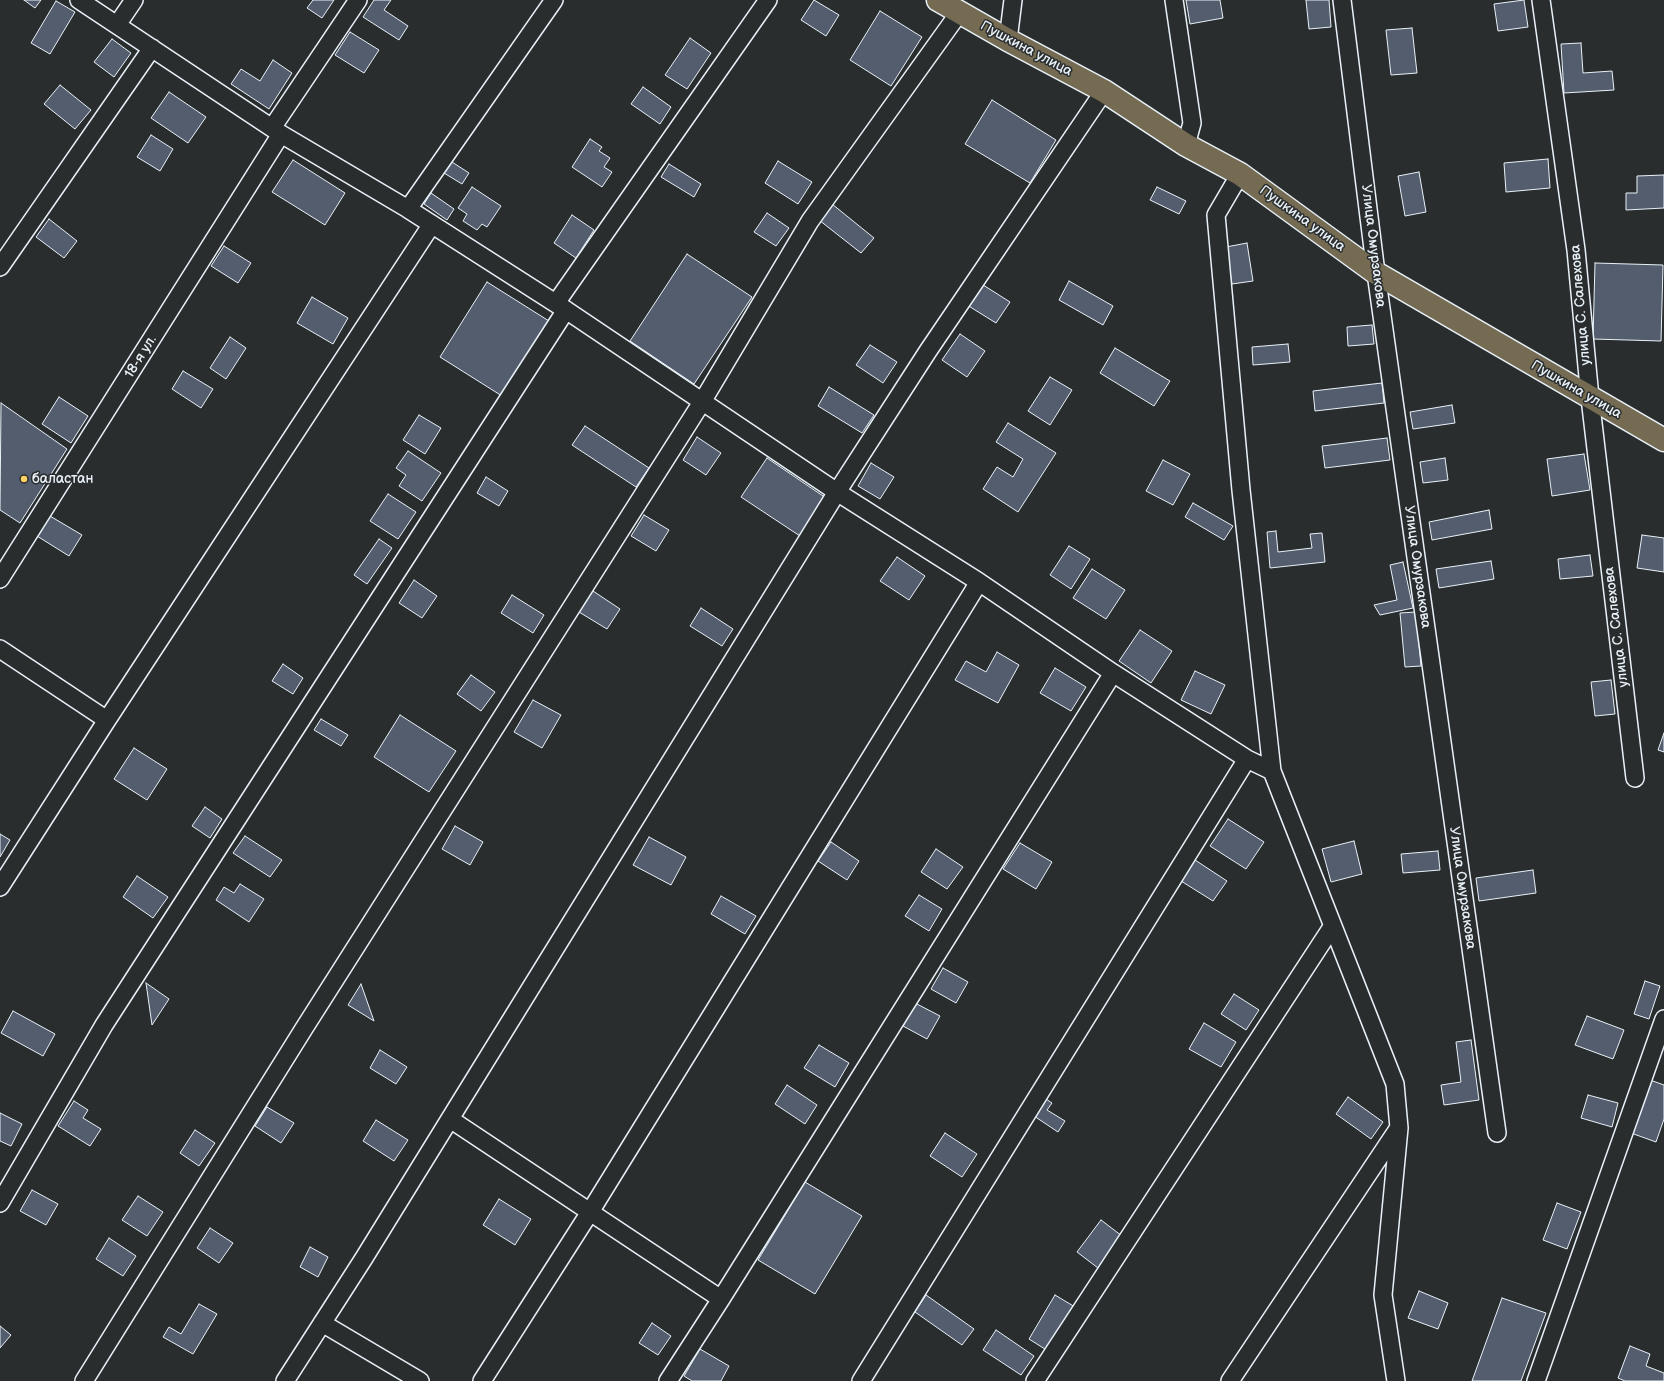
<!DOCTYPE html>
<meta charset="utf-8">
<style>
body{margin:0}
canvas{display:block;background:#2a2d2e}
</style>
<canvas width="1664" height="1381"></canvas>
<script>
const ctx = document.querySelector('canvas').getContext('2d');
ctx.lineJoin = 'round';
function fill(path, color) { ctx.fillStyle = color; ctx.fill(path, 'evenodd'); }
const shape = rows => new Path2D(rows.map(r => 'M' + r).join(''));
function trace(path, color, width, dash) { ctx.strokeStyle = color; ctx.lineWidth = width; ctx.lineCap = dash ? 'butt' : 'round'; ctx.setLineDash(dash || []); ctx.stroke(path); }
function write(font, color, halo, rows, align = 'center') {
  ctx.font = font + ' "Balsamiq Sans",sans-serif'; ctx.lineWidth = 3; ctx.setLineDash([]); ctx.textBaseline = 'middle'; ctx.strokeStyle = halo; ctx.fillStyle = color; for (const [text, x, y, turn = 0] of rows) {
    ctx.save(); ctx.translate(x, y); ctx.rotate((+turn || 0) * Math.PI / 180); ctx.textAlign = isNaN(turn) ? turn : align; if (halo) ctx.strokeText(text, 0, 0); ctx.fillText(text, 0, 0); ctx.restore();
  }
}
const building = shape([
 [24,0,41,0,35,8,24,0],
 [313,0,334,0,322,18,307,8,313,0],
 [374,0,391,0,384,10,408,26,399,40,363,17,374,0],
 [814,0,839,15,826,36,801,20,814,0],
 [1186,0,1220,0,1223,18,1190,24,1186,0],
 [1306,0,1329,0,1331,27,1309,29,1306,0],
 [1524,0,1528,27,1498,31,1494,4,1524,0],
 [56,1,75,12,50,54,31,43,56,1],
 [880,11,922,37,891,86,850,60,880,11],
 [1412,28,1417,73,1391,75,1386,30,1412,28],
 [350,32,379,50,364,73,335,55,350,32],
 [690,38,711,53,687,89,665,75,690,38],
 [112,39,131,53,114,77,94,62,112,39],
 [1581,43,1583,73,1612,71,1614,90,1564,93,1561,44,1581,43],
 [273,60,292,73,269,109,231,84,241,69,260,81,273,60],
 [60,85,91,110,75,129,44,104,60,85],
 [643,87,671,107,660,124,631,104,643,87],
 [169,92,206,117,188,143,151,118,169,92],
 [992,100,1056,140,1030,183,965,144,992,100],
 [151,135,173,149,160,171,137,157,151,135],
 [590,139,602,147,599,151,610,158,604,167,612,172,602,187,572,167,590,139],
 [1548,159,1550,188,1506,192,1504,163,1548,159],
 [293,160,345,193,325,225,272,192,293,160],
 [778,161,812,182,798,204,765,183,778,161],
 [452,162,469,173,462,184,444,173,452,162],
 [669,164,701,184,694,197,661,177,669,164],
 [1419,172,1426,212,1405,216,1398,176,1419,172],
 [1664,175,1664,208,1626,210,1626,193,1637,193,1637,176,1664,175],
 [472,187,501,206,487,227,482,224,477,230,463,221,467,214,458,208,472,187],
 [1157,187,1186,201,1179,214,1150,200,1157,187],
 [431,193,454,209,447,220,424,204,431,193],
 [832,204,874,238,861,253,819,220,832,204],
 [767,213,789,228,776,246,754,232,767,213],
 [572,215,594,230,576,258,554,243,572,215],
 [49,219,77,241,64,258,36,237,49,219],
 [1247,243,1253,281,1232,284,1226,247,1247,243],
 [224,246,251,263,238,283,211,266,224,246],
 [687,254,752,297,694,384,630,341,687,254],
 [1595,263,1663,265,1661,341,1593,339,1595,263],
 [1069,281,1113,306,1103,325,1059,300,1069,281],
 [487,282,549,321,502,396,440,357,487,282],
 [980,283,1010,302,996,323,967,305,980,283],
 [312,297,348,318,333,344,297,323,312,297],
 [1372,325,1374,344,1348,346,1347,327,1372,325],
 [960,334,985,351,967,377,942,360,960,334],
 [230,337,246,348,226,379,210,368,230,337],
 [1288,344,1290,362,1253,365,1252,347,1288,344],
 [870,345,897,362,883,383,856,365,870,345],
 [1115,348,1170,381,1154,406,1100,373,1115,348],
 [183,371,213,389,201,408,172,389,183,371],
 [1050,377,1072,390,1050,425,1028,411,1050,377],
 [1382,383,1384,403,1315,411,1313,391,1382,383],
 [829,387,874,415,862,433,818,406,829,387],
 [59,397,88,416,71,443,42,424,59,397],
 [1,403,67,449,20,523,0,510,1,403],
 [1452,405,1455,423,1413,429,1410,412,1452,405],
 [419,415,441,428,425,454,403,440,419,415],
 [1008,423,1056,453,1018,512,983,489,997,467,1013,477,1023,459,996,442,1008,423],
 [585,426,649,468,636,487,572,445,585,426],
 [697,437,721,453,706,475,683,460,697,437],
 [1387,438,1390,460,1325,468,1322,446,1387,438],
 [408,451,441,473,422,501,399,486,406,475,396,468,408,451],
 [1584,454,1590,490,1552,496,1547,459,1584,454],
 [767,458,826,498,800,536,741,497,767,458],
 [1445,458,1448,480,1423,483,1420,462,1445,458],
 [1163,460,1190,474,1173,505,1146,491,1163,460],
 [871,463,894,477,880,499,858,486,871,463],
 [486,477,508,491,499,506,477,493,486,477],
 [388,494,416,512,398,539,370,521,388,494],
 [1193,503,1233,526,1224,540,1185,517,1193,503],
 [1489,510,1492,529,1432,540,1429,522,1489,510],
 [644,515,669,530,656,551,631,536,644,515],
 [50,516,82,535,69,556,37,536,50,516],
 [1276,531,1278,552,1312,548,1310,534,1322,533,1325,562,1270,568,1267,532,1276,531],
 [1642,535,1664,538,1664,572,1637,568,1642,535],
 [379,539,392,548,367,584,354,575,379,539],
 [1069,546,1090,559,1071,589,1050,575,1069,546],
 [1590,555,1593,576,1560,579,1558,559,1590,555],
 [897,557,925,576,909,600,880,581,897,557],
 [1491,561,1494,579,1439,588,1436,569,1491,561],
 [1403,562,1413,608,1380,615,1374,605,1397,600,1390,565,1403,562],
 [1092,569,1125,590,1106,619,1073,598,1092,569],
 [414,580,437,596,422,618,399,603,414,580],
 [593,591,620,609,607,629,579,612,593,591],
 [512,595,544,615,533,633,501,613,512,595],
 [701,608,733,629,722,646,690,626,701,608],
 [1416,612,1421,666,1405,667,1400,613,1416,612],
 [1140,630,1172,651,1151,683,1119,661,1140,630],
 [997,652,1019,665,998,703,955,680,966,661,986,672,997,652],
 [283,664,303,678,293,694,272,681,283,664],
 [1055,668,1086,687,1071,711,1040,693,1055,668],
 [1195,671,1225,685,1211,714,1181,700,1195,671],
 [471,675,495,692,481,711,457,694,471,675],
 [1611,680,1615,714,1595,716,1591,682,1611,680],
 [533,700,561,715,542,748,514,732,533,700],
 [400,715,456,751,429,792,374,757,400,715],
 [321,719,348,735,341,746,314,730,321,719],
 [1664,733,1664,752,1658,750,1664,733],
 [134,748,167,769,147,800,114,779,134,748],
 [205,807,222,819,210,838,192,826,205,807],
 [1228,819,1264,842,1246,869,1210,846,1228,819],
 [455,826,483,842,470,865,442,849,455,826],
 [0,834,10,840,0,857,0,834],
 [245,836,282,860,270,877,233,853,245,836],
 [649,837,686,857,671,885,633,865,649,837],
 [1354,841,1362,874,1331,882,1322,849,1354,841],
 [831,842,859,861,847,880,818,861,831,842],
 [1020,843,1052,862,1036,889,1003,869,1020,843],
 [936,849,963,867,947,889,921,872,936,849],
 [1438,851,1440,870,1403,873,1401,854,1438,851],
 [1195,860,1227,881,1213,901,1181,881,1195,860],
 [1533,870,1536,893,1479,901,1476,878,1533,870],
 [137,876,168,897,153,918,123,897,137,876],
 [240,884,264,899,249,922,216,900,224,887,234,893,240,884],
 [919,895,942,909,929,931,905,916,919,895],
 [721,896,756,916,745,934,711,914,721,896],
 [943,968,968,982,956,1003,931,989,943,968],
 [1645,981,1660,986,1649,1019,1634,1014,1645,981],
 [146,983,169,999,152,1025,146,983],
 [361,984,374,1021,348,1005,361,984],
 [1234,994,1259,1010,1246,1030,1221,1014,1234,994],
 [915,1003,940,1016,927,1039,903,1026,915,1003],
 [13,1011,55,1034,43,1056,1,1033,13,1011],
 [1587,1016,1624,1030,1613,1059,1575,1045,1587,1016],
 [1204,1023,1236,1042,1221,1067,1189,1049,1204,1023],
 [1471,1040,1479,1100,1444,1105,1441,1085,1461,1082,1456,1042,1471,1040],
 [819,1045,849,1063,835,1087,804,1068,819,1045],
 [380,1050,407,1067,396,1084,370,1068,380,1050],
 [1650,1080,1664,1085,1664,1119,1656,1142,1631,1133,1650,1080],
 [787,1085,817,1105,805,1124,775,1104,787,1085],
 [1588,1095,1618,1103,1612,1127,1581,1118,1588,1095],
 [1348,1097,1383,1122,1371,1139,1336,1114,1348,1097],
 [1046,1099,1052,1103,1047,1110,1065,1121,1058,1132,1034,1116,1046,1099],
 [74,1101,88,1110,83,1118,101,1129,90,1146,58,1126,74,1101],
 [267,1107,294,1123,281,1143,255,1126,267,1107],
 [0,1113,22,1124,11,1146,0,1141,0,1113],
 [376,1120,408,1140,394,1161,363,1141,376,1120],
 [195,1130,215,1143,199,1166,180,1153,195,1130],
 [945,1133,977,1154,962,1177,930,1156,945,1133],
 [805,1182,862,1216,815,1294,758,1260,805,1182],
 [32,1190,58,1204,46,1225,20,1211,32,1190],
 [138,1196,163,1212,147,1236,122,1220,138,1196],
 [499,1199,531,1219,515,1245,483,1225,499,1199],
 [1557,1203,1581,1212,1567,1249,1543,1240,1557,1203],
 [1101,1220,1122,1236,1098,1268,1077,1252,1101,1220],
 [210,1228,233,1243,219,1263,197,1248,210,1228],
 [109,1238,136,1256,123,1276,96,1259,109,1238],
 [310,1247,328,1257,318,1277,300,1267,310,1247],
 [1419,1291,1448,1303,1438,1329,1408,1318,1419,1291],
 [926,1295,974,1329,962,1345,915,1312,926,1295],
 [1055,1295,1075,1307,1048,1351,1029,1339,1055,1295],
 [1502,1298,1546,1313,1521,1381,1472,1381,1502,1298],
 [199,1304,217,1314,193,1354,163,1337,169,1327,181,1334,199,1304],
 [652,1323,671,1336,658,1355,639,1343,652,1323],
 [0,1326,11,1335,0,1348,0,1326],
 [996,1330,1034,1356,1021,1375,983,1350,996,1330],
 [1630,1346,1650,1354,1646,1366,1664,1373,1664,1381,1625,1381,1618,1378,1630,1346],
 [700,1349,729,1366,721,1381,692,1381,684,1376,700,1349]
]);
fill(building, '#535d6e');
trace(building, '#e8f1f8', 1);
const street = shape([
 [79,0,281,134,408,209,566,310,837,492,979,582,1113,673,1247,759,1272,771],
 [1174,0,1192,123,1186,145],
 [1342,0,1376,273,1497,1133],
 [1541,0,1576,250,1590,398,1635,778],
 [117,25,134,0],
 [1008,40,1013,0],
 [272,128,358,0],
 [1240,174,1216,215,1241,490,1272,771,1395,1084,1399,1128,1383,1295,1396,1381],
 [408,209,554,0],
 [0,267,152,48],
 [556,303,768,0],
 [0,579,281,134],
 [0,649,107,720],
 [0,887,107,720,432,224],
 [450,1119,721,1299],
 [0,1203,104,1025,566,310],
 [322,1323,420,1381],
 [84,1381,303,1030,702,402,810,221,959,13],
 [285,1381,364,1258,837,492,928,351,1104,91],
 [482,1381,590,1212,979,582],
 [668,1381,721,1299,1113,673],
 [861,1381,1247,759],
 [1035,1381,1332,927],
 [1230,1381,1398,1129],
 [1536,1381,1664,1019]
]);
const highway = shape([
 [938,0,1008,40,1104,91,1186,145,1240,174,1376,273,1664,440]
]);
trace(street, '#e8f1f8', 20);
trace(highway, '#e8f1f8', 25);
trace(street, '#2a2d2e', 17);
trace(highway, '#746b52', 22);
for (const [x, y, r, color] of [
 [24,479,4,"#ffd166"]
]) { const dot = new Path2D(); dot.arc(x, y, r, 0, 2 * Math.PI); ctx.fillStyle = color; ctx.fill(dot); trace(dot, '#2a2d2e', 1.5); }
write('14px', '#e8f1f8', '#2a2d2e', [
 ["Пушкина улица",1026,49,28],
 ["Пушкина улица",1302,219,36],
 ["Улица Омурзакова",1373,246,83],
 ["улица С. Салехова",1581,305,-95],
 ["18-я ул.",141,357,-58],
 ["Пушкина улица",1576,390,30],
 ["Улица Омурзакова",1417,567,82],
 ["улица С. Салехова",1617,627,-97],
 ["Улица Омурзакова",1462,888,82]
]);
write('14px', '#e8f1f8', '#2a2d2e', [
 ["баластан",32,479]
], 'left');
</script>
